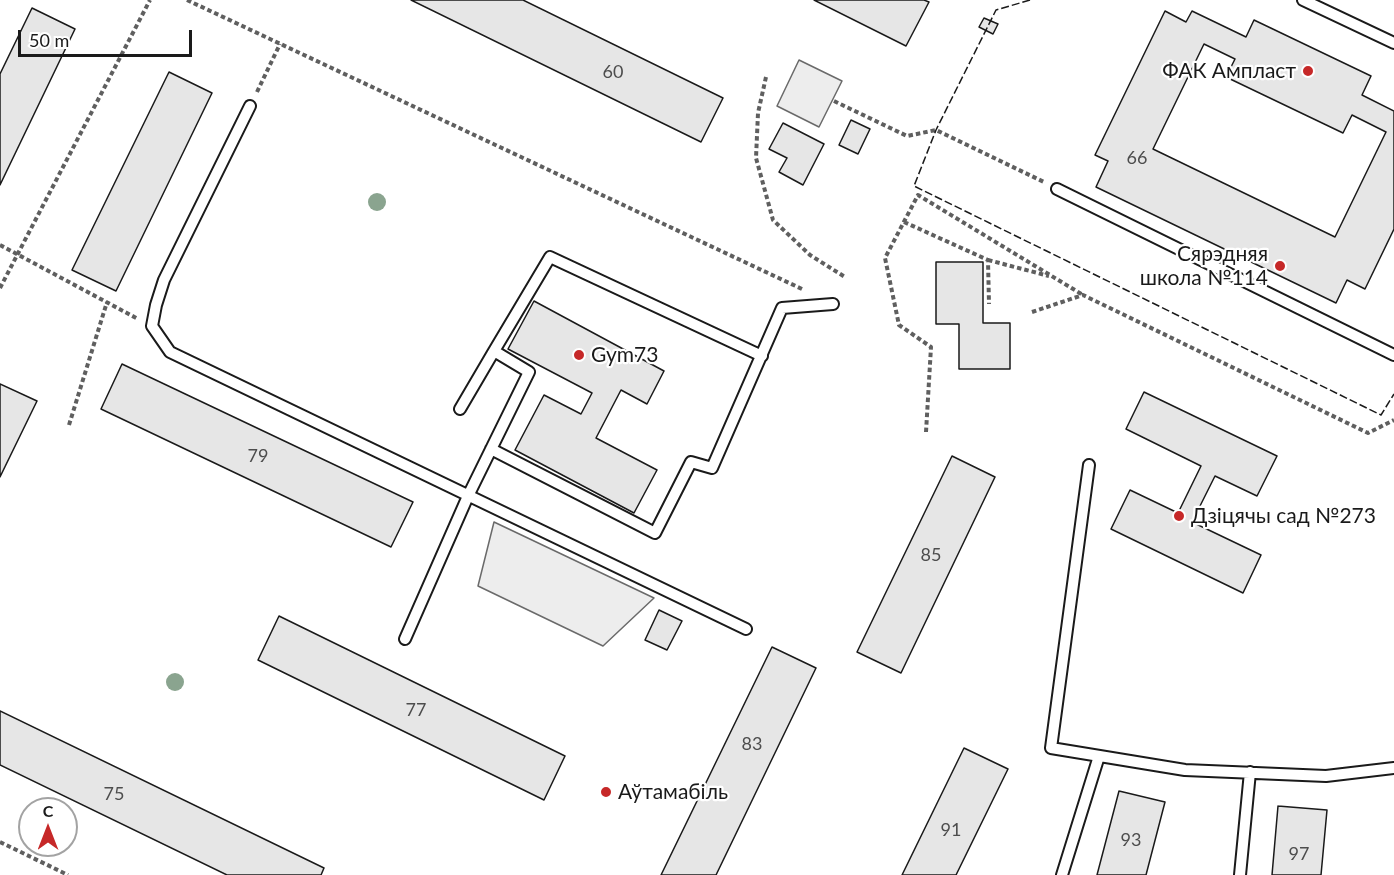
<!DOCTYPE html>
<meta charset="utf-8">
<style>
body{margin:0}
#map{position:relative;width:1394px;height:875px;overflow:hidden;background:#fff;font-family:Lato,sans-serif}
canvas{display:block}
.north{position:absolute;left:18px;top:797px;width:60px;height:60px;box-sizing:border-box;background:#fff;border:2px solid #a3a3a3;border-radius:50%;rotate:0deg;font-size:16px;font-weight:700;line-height:24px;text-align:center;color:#1a1a1a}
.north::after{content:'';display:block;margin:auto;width:21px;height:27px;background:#c62828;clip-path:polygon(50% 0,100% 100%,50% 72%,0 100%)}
.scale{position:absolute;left:18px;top:30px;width:174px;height:27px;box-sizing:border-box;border:3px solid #1a1a1a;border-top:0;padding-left:8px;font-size:18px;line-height:21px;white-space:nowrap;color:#1a1a1a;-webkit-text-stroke:4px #fff;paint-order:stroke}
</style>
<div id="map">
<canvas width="1394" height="875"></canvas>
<div class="north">С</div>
<div class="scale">50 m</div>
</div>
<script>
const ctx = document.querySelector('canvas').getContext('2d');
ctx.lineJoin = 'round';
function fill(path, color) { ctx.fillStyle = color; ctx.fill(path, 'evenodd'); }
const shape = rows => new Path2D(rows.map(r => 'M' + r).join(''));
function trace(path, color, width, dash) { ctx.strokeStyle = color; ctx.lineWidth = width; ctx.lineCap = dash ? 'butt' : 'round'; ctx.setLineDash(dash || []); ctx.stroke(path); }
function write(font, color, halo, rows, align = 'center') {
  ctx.font = font + ' Lato,sans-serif'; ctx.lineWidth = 4.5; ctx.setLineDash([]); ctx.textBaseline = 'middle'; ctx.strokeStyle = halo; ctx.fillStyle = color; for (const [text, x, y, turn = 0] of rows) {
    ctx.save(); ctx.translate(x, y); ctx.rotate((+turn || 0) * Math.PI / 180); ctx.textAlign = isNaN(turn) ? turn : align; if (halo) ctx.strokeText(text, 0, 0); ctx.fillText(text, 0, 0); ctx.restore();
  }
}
const parking = shape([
 [799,60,842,81,819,127,777,106,799,60],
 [494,522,654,598,603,646,478,586,494,522]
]);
fill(parking, '#ededed');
trace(parking, '#6a6a6a', 1.5);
const building = shape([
 [411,0,523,0,723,98,701,142,411,0],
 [814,0,924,0,929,2,906,46,814,0],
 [32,8,75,29,0,185,0,74,32,8],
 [1165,11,1186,22,1192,11,1246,37,1254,20,1371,76,1362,95,1394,111,1394,229,1365,289,1347,280,1336,303,1096,187,1108,161,1095,155,1165,11],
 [1204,44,1235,59,1226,77,1343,133,1352,115,1386,132,1335,237,1153,149,1204,44],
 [984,18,998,24,993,34,979,27,984,18],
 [169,72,212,93,116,291,72,270,169,72],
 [851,120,870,129,858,154,839,145,851,120],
 [783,123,824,144,803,185,779,172,787,158,769,149,783,123],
 [936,262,983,262,983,323,1010,323,1010,369,959,369,959,324,936,324,936,262],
 [534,301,664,371,647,404,621,390,596,438,657,470,634,513,515,450,544,395,581,414,592,393,508,349,534,301],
 [122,364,413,502,391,547,101,409,122,364],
 [0,384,37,401,0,477,0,384],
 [1144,392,1277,456,1257,496,1215,476,1192,522,1261,555,1243,593,1111,529,1130,490,1178,513,1201,466,1126,429,1144,392],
 [952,456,995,477,901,673,857,652,952,456],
 [659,610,682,621,667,650,645,640,659,610],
 [279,616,565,756,544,800,258,660,279,616],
 [772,647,816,668,716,875,661,875,772,647],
 [0,711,324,868,321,875,227,875,0,765,0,711],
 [964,748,1008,769,956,875,902,875,964,748],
 [1119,791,1165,802,1146,875,1097,875,1119,791],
 [1278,806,1327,810,1321,875,1272,875,1278,806]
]);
fill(building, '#e6e6e6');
trace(building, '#1a1a1a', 1.5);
const lane = shape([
 [1303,0,1394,43],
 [250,106,164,280,156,305,152,326,170,352,746,629],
 [1057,189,1394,355],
 [460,409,494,351],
 [491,449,655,533,691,462,712,468,782,308,833,304],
 [1089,465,1051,748,1185,770,1326,776,1394,768],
 [405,639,468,496,529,372,494,351,550,257,762,356],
 [1062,875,1099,756],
 [1240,875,1250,772]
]);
trace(lane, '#1a1a1a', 14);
trace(shape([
 [187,0,802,289],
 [766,77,758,113,756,158,773,220,810,255,845,277],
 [257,92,280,44],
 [834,101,907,136,936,130,1044,182],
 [904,222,988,260,989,304],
 [0,245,138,319],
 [988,260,1049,276],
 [0,288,150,0],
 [1032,312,1083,295,1368,433,1394,420],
 [69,425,107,302],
 [926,432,931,347,899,325,885,258,918,195,1083,295],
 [0,842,68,875]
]), '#5f5f5f', 4, [4.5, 3]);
trace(lane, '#fff', 10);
trace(shape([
 [1030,0,996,10,936,130,914,186,1381,415,1394,394]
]), '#1a1a1a', 1.5, [8, 3]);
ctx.fillStyle = '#8aa48f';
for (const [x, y] of [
 [377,202],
 [175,682]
]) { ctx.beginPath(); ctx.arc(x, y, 9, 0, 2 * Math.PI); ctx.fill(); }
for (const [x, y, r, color] of [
 [1308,71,6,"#c62828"],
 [1280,266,6,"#c62828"],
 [579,355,6,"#c62828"],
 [1179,516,6,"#c62828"],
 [606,792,6,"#c62828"]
]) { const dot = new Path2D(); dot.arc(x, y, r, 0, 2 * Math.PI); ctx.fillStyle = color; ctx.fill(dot); trace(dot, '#fff', 2); }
write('18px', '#4d4d4d', null, [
 ["60",613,72],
 ["66",1137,158],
 ["79",258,456],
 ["85",931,555],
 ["77",416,710],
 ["83",752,744],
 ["75",114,794],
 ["91",951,830],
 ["93",1131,840],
 ["97",1299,854]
]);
write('21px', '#1a1a1a', '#fff', [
 ["ФАК Ампласт",1296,71,"right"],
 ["Сярэдняя",1268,254,"right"],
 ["школа №114",1268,278,"right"],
 ["Gym73",591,355],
 ["Дзіцячы сад №273",1191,516],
 ["Аўтамабіль",618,792]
], 'left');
</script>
